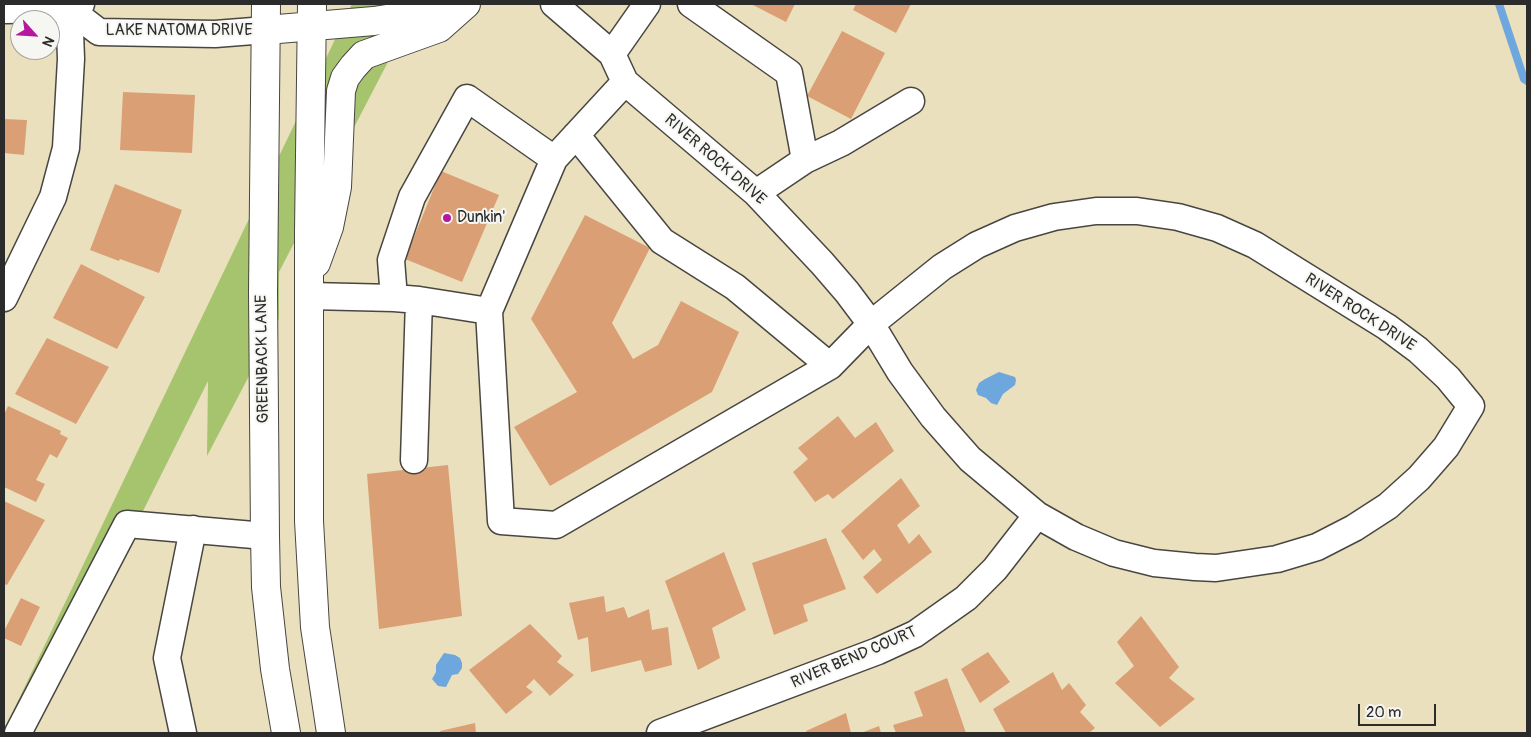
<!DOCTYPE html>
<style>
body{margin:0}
#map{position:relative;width:1531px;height:737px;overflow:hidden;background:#eae0be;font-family:Pangolin,sans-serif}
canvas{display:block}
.frame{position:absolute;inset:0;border:5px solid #2b2b2b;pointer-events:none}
.north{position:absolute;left:10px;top:10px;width:50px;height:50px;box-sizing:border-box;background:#f6f6f2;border:1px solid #a5a5a2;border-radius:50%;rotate:116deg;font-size:14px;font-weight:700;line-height:20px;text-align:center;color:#2b2b2b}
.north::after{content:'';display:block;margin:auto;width:18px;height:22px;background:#b5179e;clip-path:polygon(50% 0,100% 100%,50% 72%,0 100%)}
.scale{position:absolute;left:1358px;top:704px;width:78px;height:22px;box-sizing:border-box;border:2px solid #2b2b2b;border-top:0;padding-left:6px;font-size:15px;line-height:18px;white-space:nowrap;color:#2b2b2b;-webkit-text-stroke:4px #f6f6f2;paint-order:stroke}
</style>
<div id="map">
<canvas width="1531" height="737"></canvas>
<div class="frame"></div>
<div class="north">N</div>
<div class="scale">20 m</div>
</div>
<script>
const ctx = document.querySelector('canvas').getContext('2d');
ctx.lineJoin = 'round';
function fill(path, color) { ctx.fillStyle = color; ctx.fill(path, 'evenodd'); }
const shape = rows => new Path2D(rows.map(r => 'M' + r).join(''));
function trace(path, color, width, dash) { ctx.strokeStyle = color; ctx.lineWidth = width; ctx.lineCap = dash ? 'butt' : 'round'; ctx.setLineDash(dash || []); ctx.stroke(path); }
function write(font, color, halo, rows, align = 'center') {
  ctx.font = font + ' Pangolin,sans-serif'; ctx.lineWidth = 4; ctx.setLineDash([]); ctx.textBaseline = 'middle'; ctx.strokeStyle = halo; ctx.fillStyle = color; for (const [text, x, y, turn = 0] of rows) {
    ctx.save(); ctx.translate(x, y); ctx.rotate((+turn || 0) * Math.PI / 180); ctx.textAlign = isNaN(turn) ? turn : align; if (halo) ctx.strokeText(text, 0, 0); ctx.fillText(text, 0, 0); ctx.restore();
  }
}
fill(shape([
 [352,4,418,4,279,272,279,319,207,456,208,381,32,733,4,733,4,730]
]), '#a5c46d');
fill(shape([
 [999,372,1015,377,1016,380,1015,385,1003,394,997,405,991,403,986,398,978,395,976,390,979,383,985,379],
 [444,653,455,655,460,658,462,663,462,668,458,674,452,675,446,687,438,686,432,679,436,672,436,665]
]), '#6ea7de');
trace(shape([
 [1499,4,1524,79,1527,81]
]), '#6ea7de', 8);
fill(shape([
 [751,4,795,4,786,22],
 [856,4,911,4,896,33,853,10],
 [842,31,885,53,851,119,807,96],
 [123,92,195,95,192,153,120,150],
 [4,119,27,120,24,155,4,153],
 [441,171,499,195,462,282,405,259],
 [115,184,182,210,159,273,120,259,119,261,90,250],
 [585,215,650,248,612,323,633,359,658,345,681,301,739,332,712,392,550,486,514,427,577,392,531,319],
 [81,264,145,297,117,349,53,318],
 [47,338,109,367,76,424,15,394],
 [8,406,61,431,60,434,68,438,57,458,50,454,36,480,45,484,36,502,4,487,4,415],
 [838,416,855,438,876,422,894,451,833,499,828,494,815,502,793,472,808,459,798,448],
 [448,465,462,616,379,629,367,474],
 [901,478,920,506,897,525,909,544,919,534,932,552,877,594,863,577,882,560,874,549,863,560,841,531],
 [4,501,45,520,7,585,4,584],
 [826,538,846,589,803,605,808,621,774,635,752,563],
 [724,552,746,610,712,628,720,658,698,670,665,581],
 [604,596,606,612,624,607,628,618,649,609,652,630,668,627,672,665,645,672,641,660,591,672,588,637,578,640,569,603],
 [21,598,40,607,21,646,4,638,4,631],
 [1141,616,1179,667,1169,678,1195,699,1160,727,1115,683,1134,666,1117,642],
 [530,624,562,656,557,662,574,675,550,696,534,679,526,687,533,692,506,714,469,670],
 [988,652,1010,682,980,703,961,669],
 [1053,672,1062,690,1069,683,1086,705,1080,712,1095,728,1089,733,1006,733,993,709],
 [947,678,966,733,896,733,893,725,923,716,914,692],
 [846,713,851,733,807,733,806,731],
 [475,723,476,733,441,733,440,731],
 [879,726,881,733,861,733]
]), '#db9f75');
const minor = shape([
 [554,4,612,54,625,82,756,193,822,263,847,292,871,324,900,372,933,417,970,459,1037,515,1076,537,1114,553,1154,563,1195,567,1216,568,1277,559,1317,547,1354,528,1388,506,1419,478,1446,447,1471,406,1448,378,1418,350,1387,327,1255,245,1217,228,1178,217,1137,211,1096,211,1054,217,1015,228,977,245,942,267,871,324,830,366,556,525,501,521,489,311,554,159,625,82],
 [691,4,789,73,805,160],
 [69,9,99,32,215,34,266,30],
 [4,10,69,9,81,4],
 [612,54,647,4],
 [576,135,662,241,735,287,830,366],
 [756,193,805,160,841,143,911,101],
 [310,296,394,298,391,260,412,197,467,98,554,159],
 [4,298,53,197,66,148,71,59,69,4],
 [394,298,419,300,414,460],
 [419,300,489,311],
 [18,733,127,524,265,536],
 [183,733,167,658,193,529],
 [660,733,878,651,915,634,966,598,995,569,1037,515]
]);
const major = shape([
 [266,4,263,292,265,536,266,587,275,669,286,733],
 [312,4,309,231,309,521,315,627,331,733],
 [266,30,374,21,418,14,449,4],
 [316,263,329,227,337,187,341,91,345,78,353,67,364,55,439,28,466,4]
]);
trace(minor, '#484641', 29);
trace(major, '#484641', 30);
trace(minor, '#fff', 26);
trace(major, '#fff', 28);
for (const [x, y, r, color] of [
 [447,218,5,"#b5179e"]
]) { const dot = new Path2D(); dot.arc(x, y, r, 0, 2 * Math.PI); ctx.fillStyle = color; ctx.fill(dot); trace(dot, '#f6f6f2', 2); }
write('16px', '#2b2b2b', '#f6f6f2', [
 ["LAKE NATOMA DRIVE",179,31],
 ["RIVER ROCK DRIVE",715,160,41],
 ["RIVER ROCK DRIVE",1360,313,33],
 ["GREENBACK LANE",263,359,-91],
 ["RIVER BEND COURT",854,658,-23]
]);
write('16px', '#2b2b2b', '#f6f6f2', [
 ["Dunkin'",457,218]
], 'left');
</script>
